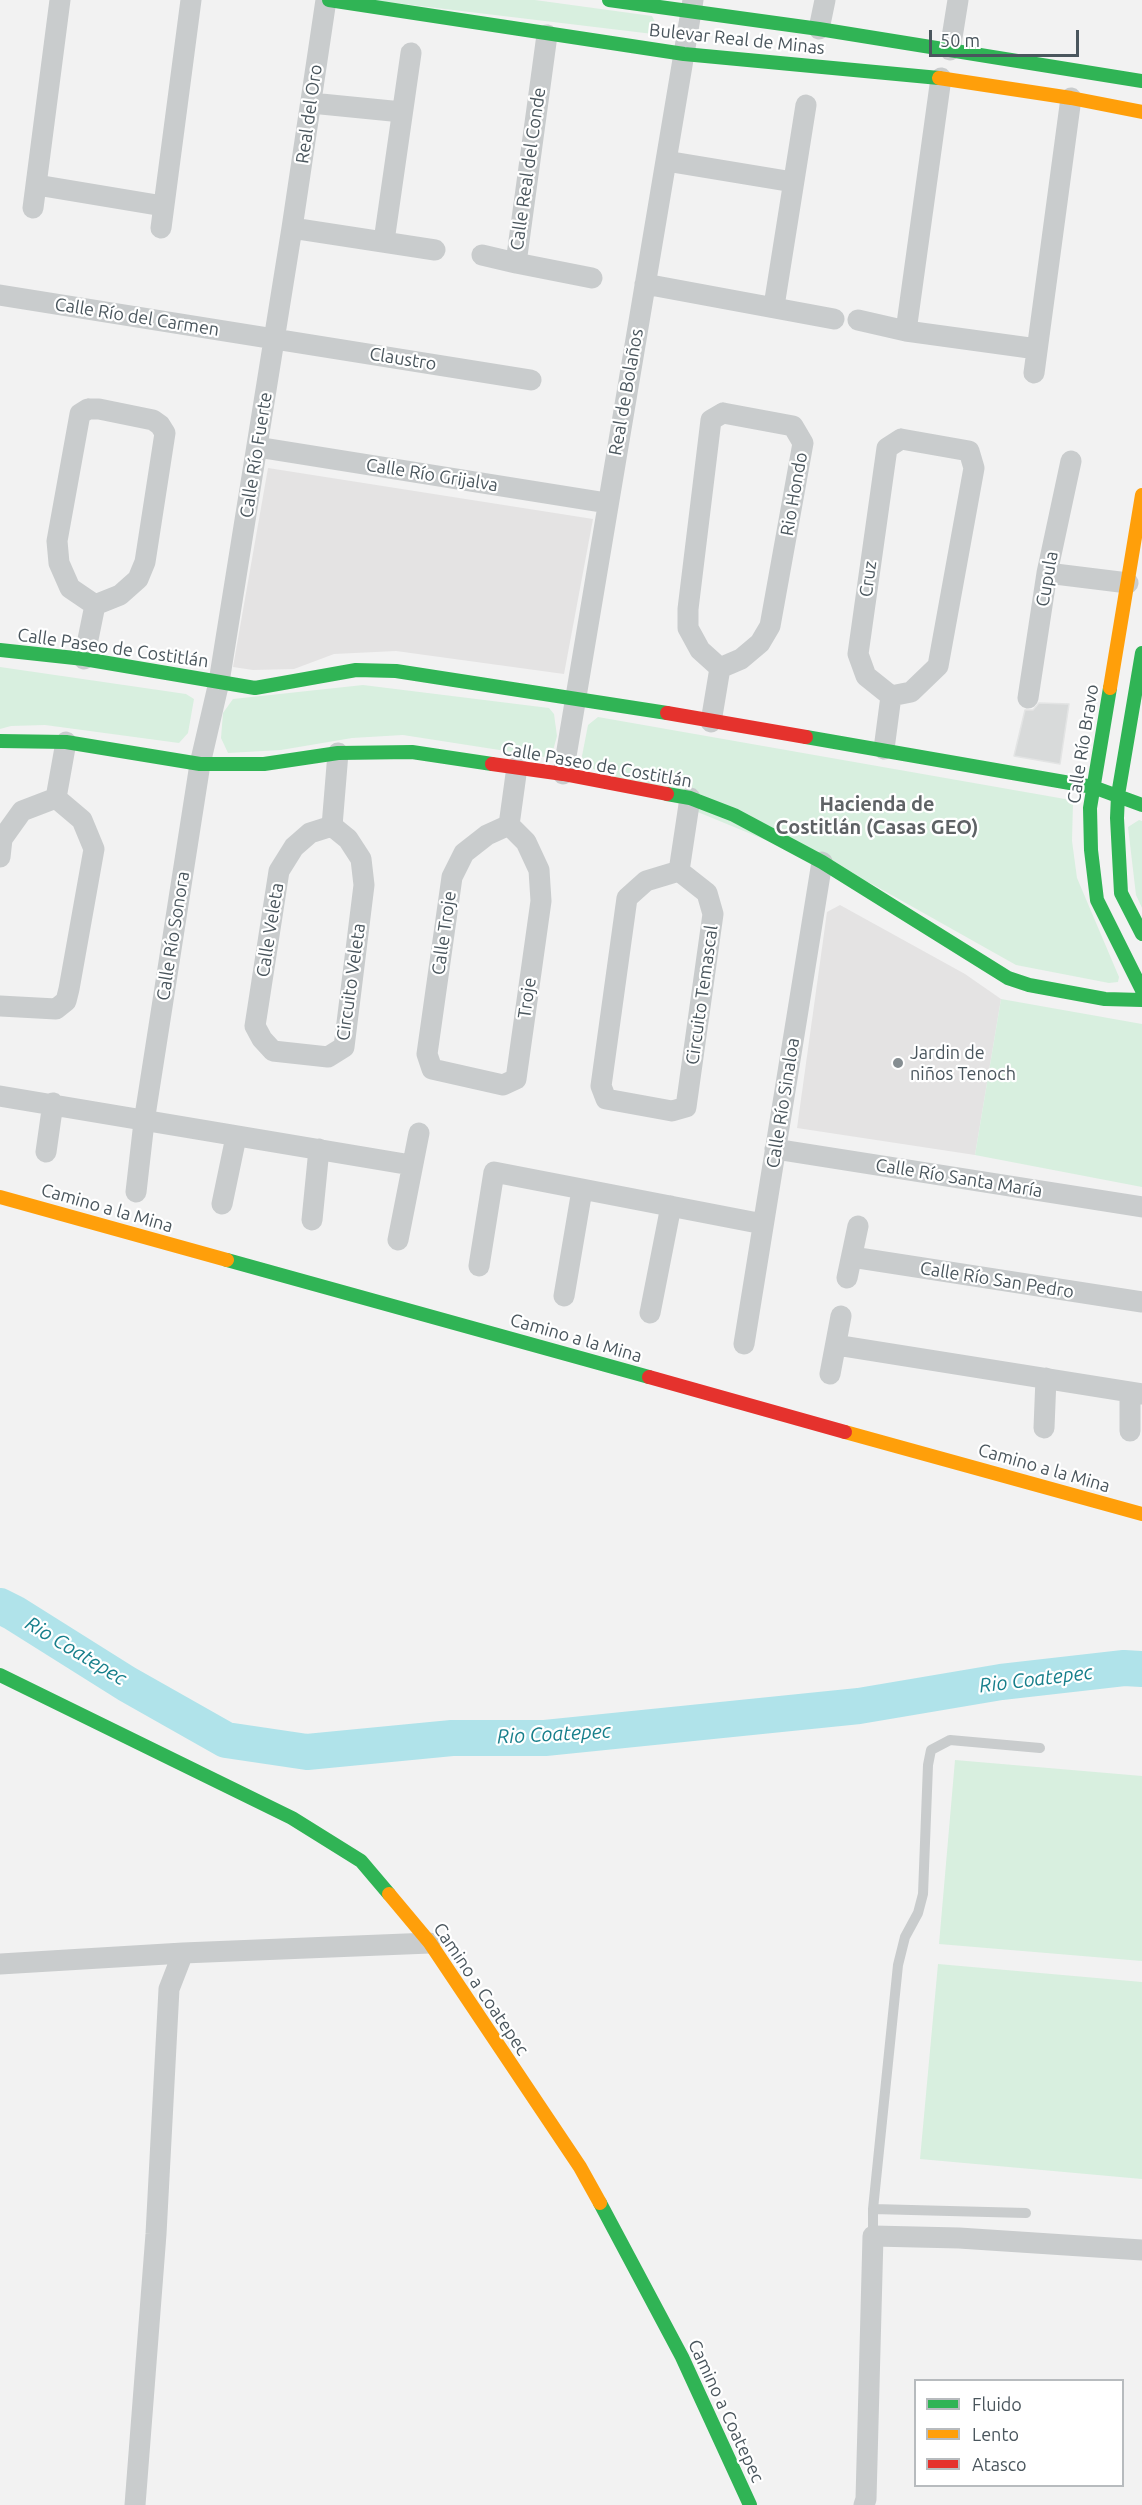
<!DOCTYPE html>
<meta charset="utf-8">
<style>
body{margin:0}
#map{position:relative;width:1142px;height:2505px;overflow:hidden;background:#f2f2f2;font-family:Ubuntu,sans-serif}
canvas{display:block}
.legend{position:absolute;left:914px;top:2379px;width:210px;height:108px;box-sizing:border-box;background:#fff;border:2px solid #b7bbbe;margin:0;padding:8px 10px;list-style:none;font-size:18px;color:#4a565d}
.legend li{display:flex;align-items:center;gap:12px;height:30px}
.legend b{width:30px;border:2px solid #b7bbbe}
.scale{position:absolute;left:929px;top:30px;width:150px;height:27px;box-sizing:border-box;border:3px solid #4a565d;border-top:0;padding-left:8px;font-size:18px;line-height:21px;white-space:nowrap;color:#4a565d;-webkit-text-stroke:4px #fff;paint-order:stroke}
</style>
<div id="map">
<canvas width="1142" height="2505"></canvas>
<ul class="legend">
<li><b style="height:8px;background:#30b455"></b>Fluido</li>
<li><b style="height:8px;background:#ff9f0a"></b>Lento</li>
<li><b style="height:8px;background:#e5322d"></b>Atasco</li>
</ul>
<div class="scale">50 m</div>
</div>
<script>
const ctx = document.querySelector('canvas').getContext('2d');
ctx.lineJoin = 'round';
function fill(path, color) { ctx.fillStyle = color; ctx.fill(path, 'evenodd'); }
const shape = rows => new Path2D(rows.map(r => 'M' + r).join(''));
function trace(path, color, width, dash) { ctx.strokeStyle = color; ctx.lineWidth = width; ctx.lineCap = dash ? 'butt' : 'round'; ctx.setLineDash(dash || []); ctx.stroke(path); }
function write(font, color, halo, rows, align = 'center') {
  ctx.font = font + ' Ubuntu,sans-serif'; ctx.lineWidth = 4.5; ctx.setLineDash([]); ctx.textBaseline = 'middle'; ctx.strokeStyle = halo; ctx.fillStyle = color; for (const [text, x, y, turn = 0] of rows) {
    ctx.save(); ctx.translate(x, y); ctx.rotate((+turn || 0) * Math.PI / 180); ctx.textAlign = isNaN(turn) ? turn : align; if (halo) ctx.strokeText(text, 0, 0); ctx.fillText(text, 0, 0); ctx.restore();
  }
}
fill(shape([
 [268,468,593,519,564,674,396,651,334,654,294,669,253,670,233,667],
 [840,905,965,974,1001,999,975,1155,797,1128,827,912]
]), '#e4e3e3');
fill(shape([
 [370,0,535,0,652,16,657,26,653,34],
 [0,667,186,694,194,699,188,733,179,743,45,725,11,726,0,729],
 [363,685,549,708,554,714,557,736,551,758,403,735,352,738,281,750,228,753,221,738,223,713,233,699],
 [598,717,1065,799,1073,802,1072,841,1077,878,1119,977,1118,982,1109,983,1016,965,872,884,584,765,582,756,588,725],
 [1139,820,1142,821,1142,908,1136,895,1128,827],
 [1001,999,1142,1024,1142,1187,975,1155],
 [955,1760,1142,1776,1142,1961,939,1944],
 [938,1964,1142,1982,1142,2179,920,2159]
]), '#d8efdf');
trace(shape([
 [0,1606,14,1613,127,1684,226,1740,307,1752,452,1738,545,1738,859,1706,1001,1682,1124,1668,1142,1669]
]), '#b0e3ea', 36);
const building = shape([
 [1039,703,1069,704,1060,764,1014,756,1025,710,1033,710,1039,703]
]);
fill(building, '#d8dada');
trace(building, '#e3e4e4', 1.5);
trace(shape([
 [873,2209,1026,2213],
 [873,2236,873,2209,898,1965,905,1937,918,1913,923,1894,928,1765,931,1750,950,1740,1040,1748]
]), '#c9cccd', 10);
trace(shape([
 [819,29,825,0],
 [547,35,516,263,592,278],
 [950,50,958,0],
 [311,103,402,112],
 [666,161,793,182],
 [37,185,163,206],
 [33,208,60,0],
 [161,228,191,0],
 [292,228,435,250],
 [384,241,411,53],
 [482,255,516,263],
 [645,284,834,319],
 [0,295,531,380],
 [774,306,806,105],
 [858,320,906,331,1037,349],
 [906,331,941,78],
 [1034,373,1071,98],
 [88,409,99,409,153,420,160,425,165,433,145,562,138,579,120,595,95,605,70,588,59,563,57,541,80,414,88,409],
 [723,413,793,426,803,443,770,626,760,643,741,659,720,668,700,650,688,628,688,609,711,420,723,413],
 [901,439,969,451,974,468,938,666,911,692,891,696,866,676,858,654,887,448,901,439],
 [257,447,607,503],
 [1047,573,1128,583],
 [84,659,95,605],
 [1028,698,1047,573,1071,461],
 [711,722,720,668],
 [884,749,891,696],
 [563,774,693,0],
 [56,798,66,742],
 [509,825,526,842,539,870,541,901,516,1079,503,1085,432,1069,427,1054,452,877,464,853,487,835,509,825],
 [509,825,517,767],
 [332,826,348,839,361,859,364,885,344,1047,328,1057,273,1051,262,1039,255,1026,279,871,294,847,310,833,332,826],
 [332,826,338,753],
 [0,857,2,839,22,811,56,798],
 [679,871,707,893,713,914,686,1107,672,1111,606,1099,601,1086,627,898,646,881,679,871],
 [679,871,690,798],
 [0,1006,56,1009,66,1001,69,989,94,849,82,820,56,798],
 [0,1096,411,1165],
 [775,1149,1142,1207],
 [46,1152,53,1103],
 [136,1192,144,1122,200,764,219,682,292,228,326,0],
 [222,1204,236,1137],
 [312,1220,319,1149],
 [398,1240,419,1133],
 [852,1257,1142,1302],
 [479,1266,494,1172,763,1224],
 [847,1278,858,1226],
 [564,1296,582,1190],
 [650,1313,671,1206],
 [744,1344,822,862],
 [836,1345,1142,1394],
 [830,1374,841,1316],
 [1044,1428,1046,1378],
 [1130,1431,1130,1392],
 [0,1964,183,1953],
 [135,2505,156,2234,169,1989,183,1953,430,1943],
 [864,2505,866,2499,873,2236,959,2238,1142,2250]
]), '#c9cccd', 21);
trace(shape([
 [329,0,684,54,939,78],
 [609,0,819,29,1142,81],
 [0,650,84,659,255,688,356,670,396,671,667,713],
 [1142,653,1118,795,1117,818,1121,893,1142,934],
 [1110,688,1090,808,1091,850,1097,900,1142,990],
 [806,737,1093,787,1142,805],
 [0,741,66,742,200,764,264,764,338,753,412,752,492,764],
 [667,794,690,798,734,815,822,862,1008,978,1029,985,1105,999,1142,1000],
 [227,1260,649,1377],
 [0,1675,292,1818,361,1861,389,1894],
 [600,2203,682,2357,750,2505]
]), '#30b455', 14);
trace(shape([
 [939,78,1071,98,1142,112],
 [1110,688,1142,495],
 [0,1197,227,1260],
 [845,1432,1142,1514],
 [389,1894,430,1943,580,2167,600,2203]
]), '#ff9f0a', 14);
trace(shape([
 [667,713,806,737],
 [492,764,563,774,667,794],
 [649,1377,845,1432]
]), '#e5322d', 14);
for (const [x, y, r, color] of [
 [898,1063,6,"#858d91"]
]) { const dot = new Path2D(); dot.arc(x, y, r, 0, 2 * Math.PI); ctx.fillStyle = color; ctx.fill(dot); trace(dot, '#fff', 2); }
write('18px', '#4a565d', '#fff', [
 ["Bulevar Real de Minas",737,39,6],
 ["Real del Oro",309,114,-82],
 ["Calle Real del Conde",528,169,-82],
 ["Calle Río del Carmen",137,317,9],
 ["Claustro",403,359,9],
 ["Real de Bolaños",626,392,-80],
 ["Calle Río Fuerte",256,455,-81],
 ["Calle Río Grijalva",432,475,9],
 ["Rio Hondo",794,494,-80],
 ["Cruz",868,579,-82],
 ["Cupula",1047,579,-80],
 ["Calle Paseo de Costitlán",113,648,8],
 ["Calle Río Bravo",1083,744,-81],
 ["Calle Paseo de Costitlán",597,765,10],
 ["Calle Veleta",270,930,-81],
 ["Calle Troje",444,933,-82],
 ["Calle Río Sonora",173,936,-81],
 ["Circuito Veleta",351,982,-82],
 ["Circuito Temascal",702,995,-82],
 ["Troje",527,998,-82],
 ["Calle Río Sinaloa",783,1103,-81],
 ["Calle Río Santa María",959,1178,9],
 ["Camino a la Mina",107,1208,16],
 ["Calle Río San Pedro",997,1280,9],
 ["Camino a la Mina",576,1338,16],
 ["Camino a la Mina",1044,1468,16],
 ["Camino a Coatepec",481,1989,56],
 ["Camino a Coatepec",726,2411,65]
]);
write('18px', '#4a565d', '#fff', [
 ["Jardin de",910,1053],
 ["niños Tenoch",910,1074]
], 'left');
write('bold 20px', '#5e6265', '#fff', [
 ["Hacienda de",877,804],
 ["Costitlán (Casas GEO)",877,827]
]);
write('italic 20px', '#177f8b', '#fff', [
 ["Rio Coatepec",76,1651,31],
 ["Rio Coatepec",1036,1679,-7],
 ["Rio Coatepec",554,1734,-3]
]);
</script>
